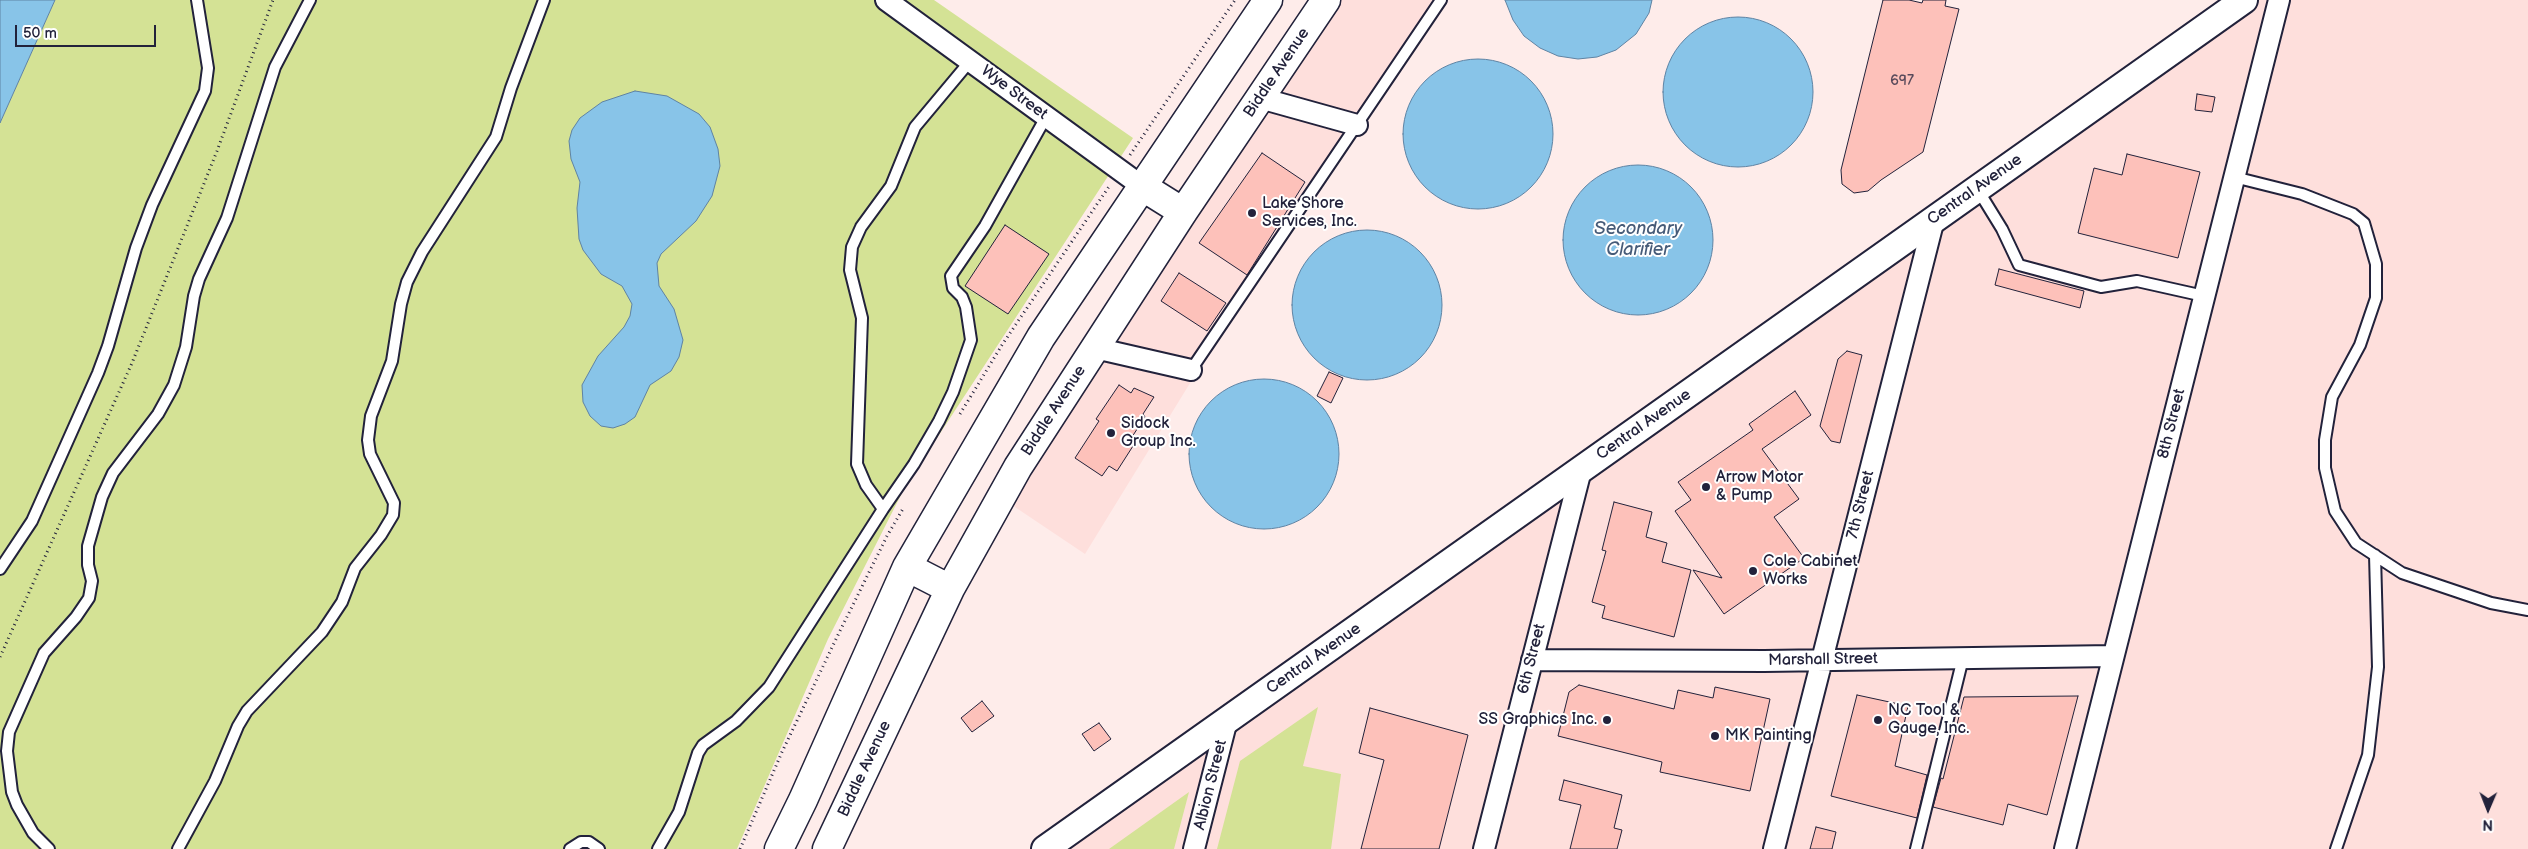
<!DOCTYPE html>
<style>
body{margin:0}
#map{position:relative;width:2528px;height:849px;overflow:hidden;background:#feecea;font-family:"Balsamiq Sans",sans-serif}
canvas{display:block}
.north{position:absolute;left:2463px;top:784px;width:50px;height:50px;-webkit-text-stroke:4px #fff;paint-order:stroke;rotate:181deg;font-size:14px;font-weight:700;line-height:20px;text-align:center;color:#22223b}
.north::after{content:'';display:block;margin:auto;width:18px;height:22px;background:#22223b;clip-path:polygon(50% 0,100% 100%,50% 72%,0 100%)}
.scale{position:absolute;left:15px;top:25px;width:141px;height:22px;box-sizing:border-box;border:2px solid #22223b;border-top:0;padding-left:6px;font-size:15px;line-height:18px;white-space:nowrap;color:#22223b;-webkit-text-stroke:4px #fff;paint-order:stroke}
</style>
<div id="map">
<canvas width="2528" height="849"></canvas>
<div class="north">N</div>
<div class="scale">50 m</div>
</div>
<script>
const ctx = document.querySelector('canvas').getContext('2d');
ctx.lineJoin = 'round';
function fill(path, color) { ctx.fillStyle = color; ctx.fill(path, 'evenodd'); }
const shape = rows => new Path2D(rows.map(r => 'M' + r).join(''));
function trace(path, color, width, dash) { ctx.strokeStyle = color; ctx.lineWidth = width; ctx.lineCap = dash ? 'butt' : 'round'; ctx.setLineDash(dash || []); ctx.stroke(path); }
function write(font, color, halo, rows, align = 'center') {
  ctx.font = font + ' "Balsamiq Sans",sans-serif'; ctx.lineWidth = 4; ctx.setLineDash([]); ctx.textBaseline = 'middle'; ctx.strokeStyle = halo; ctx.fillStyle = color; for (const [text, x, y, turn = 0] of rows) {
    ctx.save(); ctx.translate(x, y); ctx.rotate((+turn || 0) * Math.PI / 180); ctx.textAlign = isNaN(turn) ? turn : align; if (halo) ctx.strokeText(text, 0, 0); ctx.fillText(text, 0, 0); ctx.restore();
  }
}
fill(shape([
 [1326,0,1441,0,1195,375,1085,554,1000,497],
 [2244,0,2528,0,2528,849,1045,849]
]), '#fedfdc');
fill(shape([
 [55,0,934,0,1133,138,905,487,828,639,737,849,0,849,0,123],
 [1318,707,1303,766,1341,774,1331,849,1217,849,1240,761],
 [1189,792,1174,849,1109,849]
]), '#d4e295');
const water = shape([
 [0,0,55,0,0,123,0,0],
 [1505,0,1652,0,1649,13,1636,34,1616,50,1597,57,1578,59,1558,56,1540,48,1524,36,1513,20,1505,0],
 '1663 92a75 75 0 1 1 150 0a75 75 0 1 1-150 0Z',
 '1403 134a75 75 0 1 1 150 0a75 75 0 1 1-150 0Z',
 [635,91,667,96,699,114,710,127,718,149,720,166,712,196,703,210,696,221,661,254,657,263,659,286,674,309,683,340,679,357,671,371,650,385,635,417,625,424,613,428,601,426,590,416,583,402,582,385,598,356,624,327,630,316,632,304,622,286,601,274,583,250,579,239,577,208,580,182,571,159,569,141,572,130,580,118,602,102,635,91],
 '1563 240a75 75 0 1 1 150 0a75 75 0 1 1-150 0Z',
 '1292 305a75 75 0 1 1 150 0a75 75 0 1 1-150 0Z',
 '1189 454a75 75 0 1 1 150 0a75 75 0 1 1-150 0Z'
]);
fill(water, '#88c4e8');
trace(water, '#5f83a3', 1);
const building = shape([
 [1883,0,1909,0,1922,3,1923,0,1946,0,1945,6,1959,9,1923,152,1881,180,1868,191,1854,193,1842,184,1841,170,1883,0],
 [2197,94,2215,97,2212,112,2195,110,2197,94],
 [1262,153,1305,182,1247,275,1199,243,1262,153],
 [2127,154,2200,172,2178,258,2078,233,2094,168,2122,175,2127,154],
 [1005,225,1049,254,1008,314,965,286,1005,225],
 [1999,269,2084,291,2080,308,1995,285,1999,269],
 [1179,273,1226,303,1207,331,1161,301,1179,273],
 [1847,351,1862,355,1840,443,1831,441,1820,426,1838,359,1847,351],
 [1329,372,1343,378,1331,403,1317,396,1329,372],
 [1119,385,1131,393,1134,388,1154,397,1143,414,1145,417,1128,443,1133,446,1117,471,1109,466,1102,476,1075,458,1099,421,1096,419,1119,385],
 [1795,391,1811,415,1762,449,1799,499,1774,517,1804,558,1724,614,1693,570,1722,578,1675,511,1691,500,1678,482,1753,430,1749,424,1795,391],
 [1614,502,1652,512,1646,537,1667,543,1662,562,1691,570,1674,637,1602,618,1605,606,1592,602,1606,551,1602,550,1614,502],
 [1579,685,1674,709,1678,690,1713,698,1715,687,1770,699,1750,791,1660,772,1662,762,1558,736,1569,692,1579,685],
 [1857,695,1908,706,1895,766,1927,775,1917,818,1831,796,1857,695],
 [2078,696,2047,815,2008,804,2003,825,1933,807,1941,778,1943,779,1964,697,2078,696],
 [982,701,994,716,972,732,961,718,982,701],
 [1370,708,1468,735,1439,849,1361,849,1384,760,1359,753,1370,708],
 [1099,723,1111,739,1094,751,1082,734,1099,723],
 [1564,780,1622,795,1614,828,1622,830,1617,849,1570,849,1581,805,1559,800,1564,780],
 [1816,827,1836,832,1832,849,1810,849,1816,827]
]);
fill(building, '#fdc1ba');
trace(building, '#22223b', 1);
const service = shape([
 [2234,177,2302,194,2353,214,2364,223,2376,264,2376,298,2360,345,2332,397,2325,440,2325,468,2335,511,2356,543,2402,573,2491,603,2528,610],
 [1978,190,2002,229,2019,265,2101,287,2137,281,2204,296],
 [1191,370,1441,0],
 [883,509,866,485,857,464,862,318,850,270,852,247,861,227,891,186,915,127,971,60],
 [0,569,32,521,98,373,108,346,136,248,152,205,205,91,208,68,197,0],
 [49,849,33,833,17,805,12,792,7,751,9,732,44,653,76,617,89,598,92,581,88,565,88,546,102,497,113,473,158,414,174,385,186,347,194,296,199,279,227,218,275,67,310,0],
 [178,849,215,781,238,726,247,711,322,632,342,602,355,568,381,535,393,515,394,503,370,454,368,440,371,416,392,361,401,304,407,282,422,252,496,137,511,88,544,0],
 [570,849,581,842,589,842,599,849],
 [658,849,679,812,698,753,703,745,736,721,769,687,883,509,914,464,939,421,953,392,971,340,966,307,962,297,953,288,951,276,985,226,1046,117],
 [1916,849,1963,658],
 [2336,849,2368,755,2378,667,2375,555]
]);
const minor = shape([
 [886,0,1143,187],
 [1260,98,1357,125],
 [1095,348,1191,370],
 [1532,660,1764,661,2113,656],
 [1194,849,1227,720],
 [1484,849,1581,470],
 [1774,849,1934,219],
 [2065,849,2279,0]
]);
const tertiary = shape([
 [1045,849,2244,0]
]);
const secondary = shape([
 [1143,187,1183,212],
 [907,567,950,589],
 [779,849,803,800,907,567,1041,337,1268,0],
 [827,849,950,589,1018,467,1183,212,1326,0]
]);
trace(service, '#22223b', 14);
trace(minor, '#22223b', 24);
trace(tertiary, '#22223b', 30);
trace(secondary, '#22223b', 31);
trace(shape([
 [1130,155,1235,0],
 [960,414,1002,345,1110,185],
 [0,657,132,363,217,151,273,0],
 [740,849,782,752,838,635,887,536,904,507]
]), '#22223b', 3, [1, 4]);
trace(service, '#fff', 10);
trace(minor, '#fff', 20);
trace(tertiary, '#fff', 26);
trace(secondary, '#fff', 28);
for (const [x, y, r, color] of [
 [1252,213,5,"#22223b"],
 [1111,433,5,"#22223b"],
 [1706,487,5,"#22223b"],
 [1753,571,5,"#22223b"],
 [1607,720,5,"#22223b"],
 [1878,720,5,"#22223b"],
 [1715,736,5,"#22223b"]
]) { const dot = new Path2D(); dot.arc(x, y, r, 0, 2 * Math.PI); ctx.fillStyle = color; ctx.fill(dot); trace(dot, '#fff', 2); }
write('14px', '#594a5b', null, [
 ["697",1902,81]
]);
write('16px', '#22223b', '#fff', [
 ["Biddle Avenue",1277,73,-56],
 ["Wye Street",1014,93,37],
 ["Central Avenue",1975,190,-35],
 ["Biddle Avenue",1054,411,-57],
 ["8th Street",2172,424,-76],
 ["Central Avenue",1644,425,-35],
 ["7th Street",1861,505,-76],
 ["Central Avenue",1314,659,-35],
 ["6th Street",1532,659,-76],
 ["Marshall Street",1823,660,-1],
 ["Biddle Avenue",865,769,-65],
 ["Albion Street",1211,785,-76]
]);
write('16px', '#22223b', '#fff', [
 ["Lake Shore",1262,204],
 ["Services, Inc.",1262,222],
 ["Sidock",1121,424],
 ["Group Inc.",1121,442],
 ["Arrow Motor",1716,478],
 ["& Pump",1716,496],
 ["Cole Cabinet",1763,562],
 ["Works",1763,580],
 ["NC Tool &",1888,711],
 ["Gauge, Inc.",1888,729],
 ["SS Graphics Inc.",1597,720,"right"],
 ["MK Painting",1725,736]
], 'left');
write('italic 18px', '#465b78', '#fff', [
 ["Secondary",1638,229],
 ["Clarifier",1638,250]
]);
</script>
